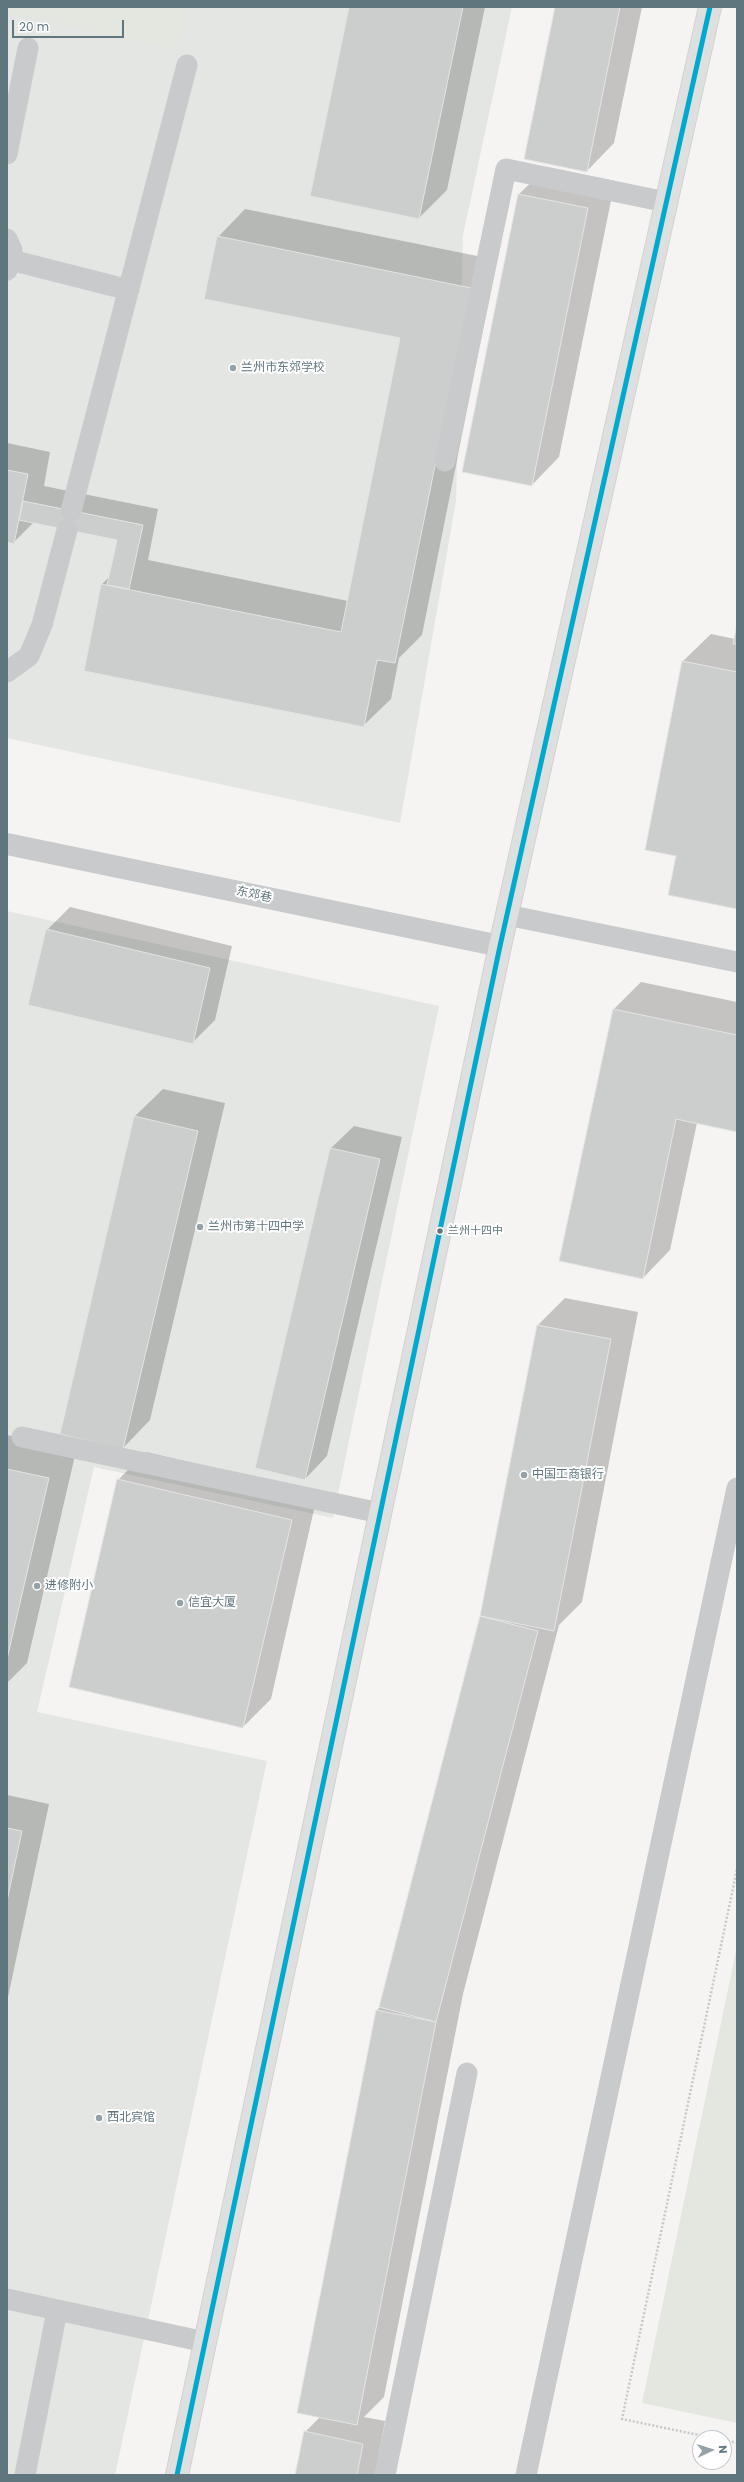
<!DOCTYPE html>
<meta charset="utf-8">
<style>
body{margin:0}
#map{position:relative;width:744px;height:2482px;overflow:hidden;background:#f5f4f3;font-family:Poppins,sans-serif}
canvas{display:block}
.frame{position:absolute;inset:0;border:8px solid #5f767e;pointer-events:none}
.north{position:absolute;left:692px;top:2430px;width:40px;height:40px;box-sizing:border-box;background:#fff;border:1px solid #bfc8cb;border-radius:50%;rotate:86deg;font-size:11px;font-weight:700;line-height:16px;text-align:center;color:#5f767e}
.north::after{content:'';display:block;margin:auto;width:14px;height:18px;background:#94a2a7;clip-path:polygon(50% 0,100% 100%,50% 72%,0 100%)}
.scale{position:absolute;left:12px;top:20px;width:112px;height:18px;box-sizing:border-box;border:2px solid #5f767e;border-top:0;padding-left:5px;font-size:12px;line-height:14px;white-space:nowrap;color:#5f767e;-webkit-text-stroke:3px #fff;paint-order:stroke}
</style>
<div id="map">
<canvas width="744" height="2482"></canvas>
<div class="frame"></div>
<div class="north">N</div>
<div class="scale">20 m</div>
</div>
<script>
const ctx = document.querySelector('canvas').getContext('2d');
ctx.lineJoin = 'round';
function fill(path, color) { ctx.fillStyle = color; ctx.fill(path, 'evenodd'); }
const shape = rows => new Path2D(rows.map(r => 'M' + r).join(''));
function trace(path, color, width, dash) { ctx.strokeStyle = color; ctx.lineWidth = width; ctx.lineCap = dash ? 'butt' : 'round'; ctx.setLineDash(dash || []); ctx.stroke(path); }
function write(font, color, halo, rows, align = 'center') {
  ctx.font = font + ' Poppins,"Noto Sans SC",sans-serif'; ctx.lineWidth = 4; ctx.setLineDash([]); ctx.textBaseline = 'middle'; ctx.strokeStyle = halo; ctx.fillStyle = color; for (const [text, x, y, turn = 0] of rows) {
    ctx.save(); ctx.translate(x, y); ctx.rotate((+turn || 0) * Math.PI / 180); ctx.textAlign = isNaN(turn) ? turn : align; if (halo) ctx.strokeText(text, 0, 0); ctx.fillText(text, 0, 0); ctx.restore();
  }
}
fill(shape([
 [7,7,512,7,463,235,456,501,400,823,7,738],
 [7,911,439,1006,333,1518,94,1467,37,1712,267,1761,115,2475,7,2475]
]), '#e4e6e4');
fill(shape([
 [7,7,187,7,178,51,7,12],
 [737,1946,737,2423,642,2403]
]), '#e4e6e0');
fill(shape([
 [350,7,485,7,447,190,419,218],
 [556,7,642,7,614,143,587,171],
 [547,167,615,181,559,457,532,485,519,194],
 [245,209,497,260,422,635,399,658,391,699,363,726,102,584,110,576,118,539,34,522,14,542,7,541,7,443,50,452,44,486,158,509,148,560,348,601,401,338,218,237],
 [737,629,737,907,677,856,683,661,711,634,735,639],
 [70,907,232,946,215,1020,192,1043,47,930],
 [641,982,737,1002,737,1131,697,1123,670,1250,643,1278,560,1260,614,1009],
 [163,1089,225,1103,150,1420,123,1448,61,1433,135,1116],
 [354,1126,402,1137,327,1456,305,1479,331,1148],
 [565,1298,638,1312,582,1602,559,1625,463,1994,384,2397,364,2417,385,2421,375,2475,296,2475,305,2432,320,2417,377,2010,381,2006,481,1616,538,1325],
 [7,1435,76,1451,27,1663,7,1683],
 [146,1452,318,1492,271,1699,243,1727,118,1480],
 [7,1795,49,1804,7,2002]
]), '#0003');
const building = shape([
 [349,7,463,7,419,219,310,196,349,7],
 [555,7,620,7,587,172,524,159,555,7],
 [518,194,588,208,532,486,462,472,518,194],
 [217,236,471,288,395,663,377,660,364,727,84,671,101,584,341,632,400,338,204,299,217,236],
 [7,470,28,474,14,544,7,542,7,470],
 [23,501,143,525,129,589,107,585,117,540,19,520,23,501],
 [737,624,737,644,733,644,737,624],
 [682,661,737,672,737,909,668,895,676,856,645,850,682,661],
 [46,929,210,968,193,1044,28,1005,46,929],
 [613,1009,737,1035,737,1132,676,1119,643,1279,559,1261,613,1009],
 [134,1116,198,1131,123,1449,60,1434,134,1116],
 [330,1148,380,1159,305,1480,255,1468,330,1148],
 [537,1325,611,1339,554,1631,480,1616,537,1325],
 [7,1469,49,1478,7,1659,7,1469],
 [117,1479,292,1520,243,1728,69,1687,117,1479],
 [480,1616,538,1631,436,2022,379,2007,480,1616],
 [7,1828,22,1831,7,1901,7,1828],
 [376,2010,436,2022,357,2425,297,2413,376,2010],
 [304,2431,363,2444,357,2475,295,2475,304,2431]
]);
fill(building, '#cccece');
trace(building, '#e4e4e2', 1);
const secondary = shape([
 [177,2475,500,946,710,7]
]);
trace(secondary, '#d1d2d2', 24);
trace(shape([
 [713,2438,622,2419,737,1869],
 [724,2440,737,2443]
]), '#c6c8c8', 2.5, [2, 2]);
trace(shape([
 [7,154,28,48],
 [7,239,12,250,11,260,7,270],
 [11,260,129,290],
 [445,461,506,169,666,202],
 [71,511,187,65],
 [7,672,29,656,42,625,67,530],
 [507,915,737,962],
 [22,1437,380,1513],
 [7,2299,205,2342],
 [25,2475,57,2311],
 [385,2475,467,2073],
 [526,2475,737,1488]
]), '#c9cacb', 21);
trace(shape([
 [7,844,500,946]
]), '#c9cacb', 22);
trace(secondary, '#dedfdf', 22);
trace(shape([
 [177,2475,500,946,710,7]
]), '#00a9ce', 5);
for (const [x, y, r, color] of [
 [233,368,4,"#94a2a7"],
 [200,1227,4,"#94a2a7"],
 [440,1231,3.5,"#5f767e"],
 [524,1475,4,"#94a2a7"],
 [37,1586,4,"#94a2a7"],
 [180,1603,4,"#94a2a7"],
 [99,2118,4,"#94a2a7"]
]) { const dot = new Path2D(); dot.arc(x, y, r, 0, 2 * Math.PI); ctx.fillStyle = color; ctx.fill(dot); trace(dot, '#fff', 1.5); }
write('11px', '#5f767e', '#fff', [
 ["兰州十四中",448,1231]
], 'left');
write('12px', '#5f767e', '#fff', [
 ["兰州市东郊学校",241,368],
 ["兰州市第十四中学",208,1227],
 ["中国工商银行",532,1475],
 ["进修附小",45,1586],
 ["信宜大厦",188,1603],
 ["西北宾馆",107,2118]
], 'left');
write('12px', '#5f767e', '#fff', [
 ["东郊巷",254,895,12]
]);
</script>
